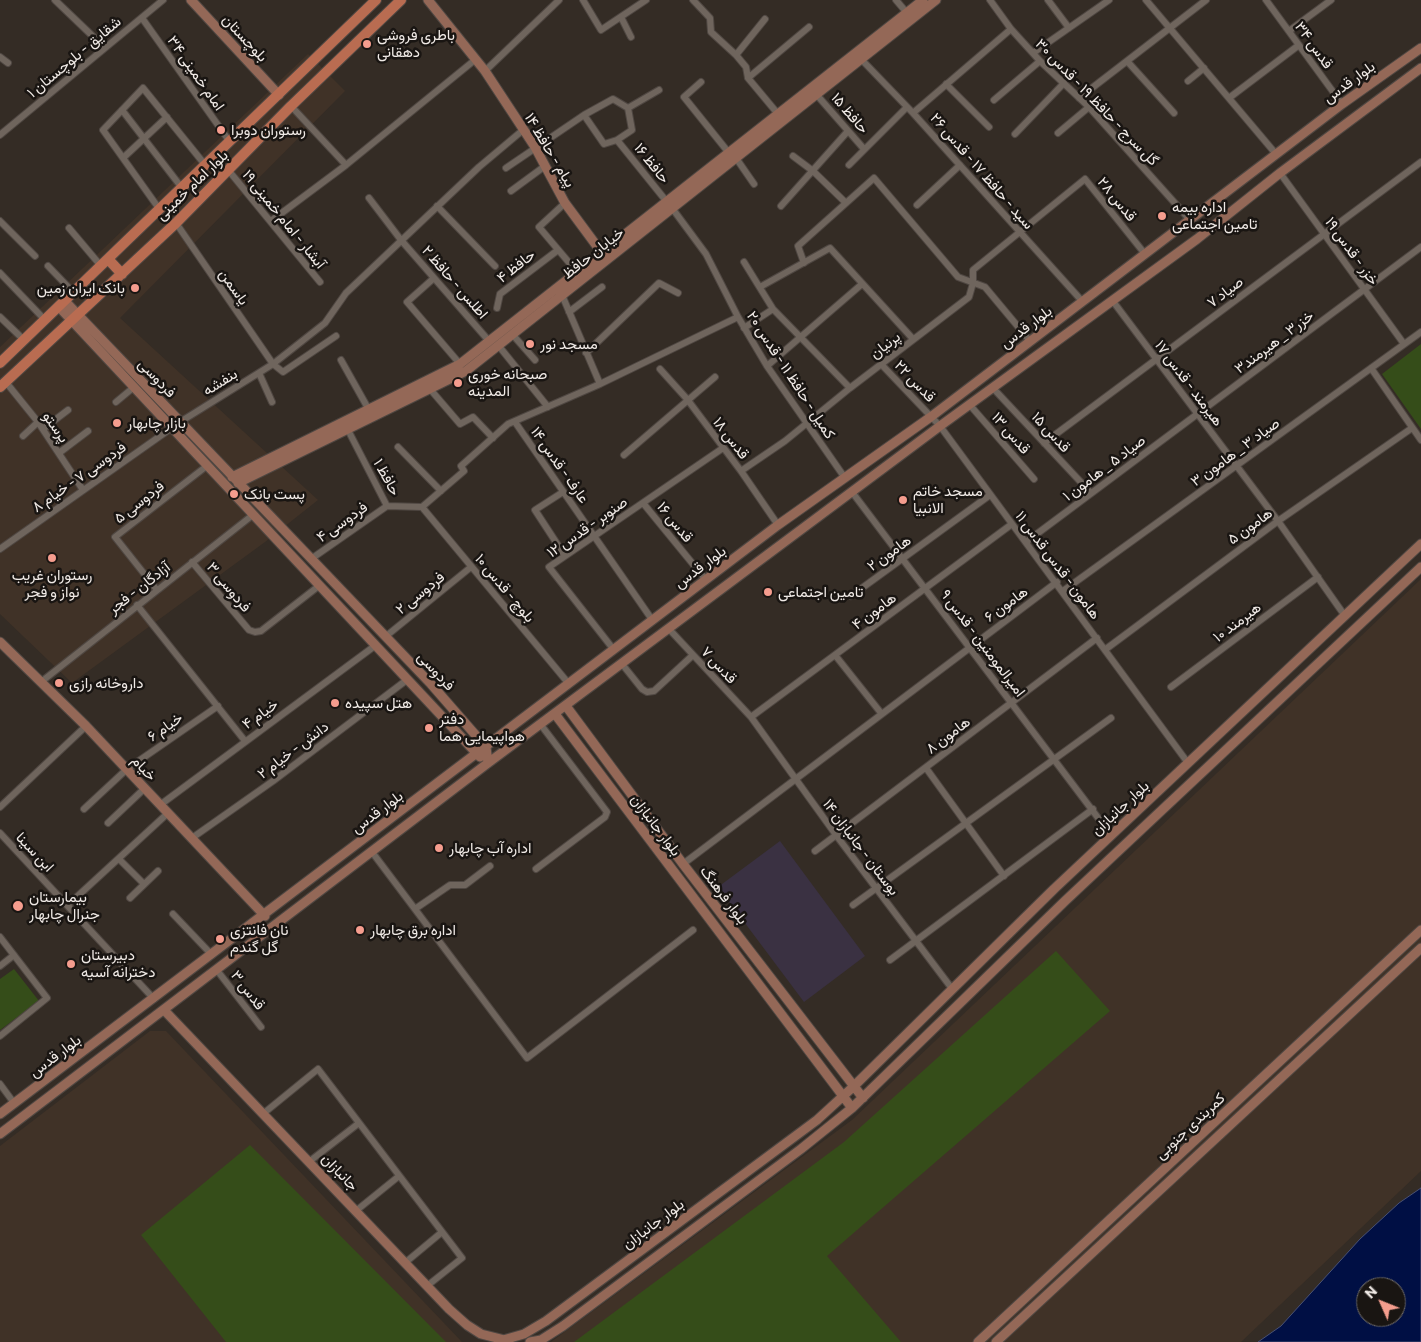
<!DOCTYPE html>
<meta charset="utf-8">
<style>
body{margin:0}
#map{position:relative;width:1421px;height:1342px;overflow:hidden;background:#342c25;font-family:Commissioner,sans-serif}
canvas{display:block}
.north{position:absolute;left:1356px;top:1277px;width:50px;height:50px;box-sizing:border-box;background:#191512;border:1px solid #6f6a67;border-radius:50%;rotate:314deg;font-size:14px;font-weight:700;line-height:20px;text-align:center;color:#f0eae6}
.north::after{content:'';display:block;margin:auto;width:18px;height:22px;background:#f59d8e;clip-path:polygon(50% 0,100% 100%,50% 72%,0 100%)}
</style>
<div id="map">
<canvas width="1421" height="1342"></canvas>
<div class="north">N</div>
</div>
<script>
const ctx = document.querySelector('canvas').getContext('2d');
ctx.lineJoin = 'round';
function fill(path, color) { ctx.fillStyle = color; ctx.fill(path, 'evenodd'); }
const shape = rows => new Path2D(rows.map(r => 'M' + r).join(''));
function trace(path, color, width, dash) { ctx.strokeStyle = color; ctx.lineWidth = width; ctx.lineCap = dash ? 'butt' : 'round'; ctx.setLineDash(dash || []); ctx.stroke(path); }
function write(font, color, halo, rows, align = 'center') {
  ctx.font = font + ' Commissioner,Vazirmatn,sans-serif'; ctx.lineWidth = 5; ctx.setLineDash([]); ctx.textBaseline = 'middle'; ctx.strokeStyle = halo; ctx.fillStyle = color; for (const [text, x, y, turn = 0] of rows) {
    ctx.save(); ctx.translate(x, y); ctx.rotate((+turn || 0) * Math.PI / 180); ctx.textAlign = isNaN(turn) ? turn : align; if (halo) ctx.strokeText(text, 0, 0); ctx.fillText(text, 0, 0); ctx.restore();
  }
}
fill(shape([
 [308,54,345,91,120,318,318,500,265,542,72,683,0,614,0,347],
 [1421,579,1421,1171,1241,1342,551,1342,852,1120],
 [150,1031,166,1031,462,1342,0,1342,0,1146]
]), '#403227');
fill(shape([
 [780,841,865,956,804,1002,718,887]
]), '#3a3142');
fill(shape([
 [1421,344,1421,429,1382,374],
 [1056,951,1110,1011,827,1256,901,1342,574,1342,844,1142],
 [14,969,39,1001,0,1030,0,979],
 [250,1145,446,1342,226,1342,141,1235]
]), '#354d19');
const water = shape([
 [1421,1188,1421,1342,1258,1342,1281,1326,1360,1239,1399,1203,1421,1188],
 [1366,1287,1396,1287,1396,1317,1366,1317,1366,1287]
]);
fill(water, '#000f44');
trace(water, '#485175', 1);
const street = shape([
 [55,0,104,47],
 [583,0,601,30,646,0],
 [693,0,710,18,711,32,736,55,746,67,748,78,778,114],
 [896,0,907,13],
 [990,0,1011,29,1040,61,1089,107,1190,220],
 [1048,0,1069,28],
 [1146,0,1276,154],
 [1266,0,1342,104],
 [621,17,631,37],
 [142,18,230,142],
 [1289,31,1331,0],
 [1033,53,1109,0],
 [736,55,765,19],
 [0,57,8,63],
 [861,59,913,113,1082,301],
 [1127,61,1174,113],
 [485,71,559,0],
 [748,78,809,27],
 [1188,81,1204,68],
 [701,82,684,97,729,153],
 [946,84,989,127],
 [816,94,864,149],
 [1079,98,1206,0],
 [1229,98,1299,45],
 [994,100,1040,61],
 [291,106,346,165],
 [628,108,659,90],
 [122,110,182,188],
 [913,113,1011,29],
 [1058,133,1089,107],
 [1015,134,1064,83],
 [0,135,163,0],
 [617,140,667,202],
 [793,156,813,171,846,203],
 [123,158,167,117],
 [736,158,754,184],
 [849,165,907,107],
 [506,168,584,115,613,99,628,108,632,130,617,140,604,144,584,115],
 [229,171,320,282],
 [1280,173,1404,344],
 [511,191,545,166],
 [369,198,401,240,489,341],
 [565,203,539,227,577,272],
 [917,205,960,165],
 [437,206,495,266],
 [781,206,848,131],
 [672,208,706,254,738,317,767,366,845,478],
 [160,210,103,130,143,88,206,166],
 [0,221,35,256],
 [271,221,346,165,476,59],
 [176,223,273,364,283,372,336,336],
 [69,228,101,266],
 [744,262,773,309,850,388],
 [804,263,798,246,874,178,958,277,985,287,1030,341],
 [48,266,74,293],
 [0,273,45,320],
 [434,278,407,302,460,364],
 [760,287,830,248,913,339],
 [562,295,600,384],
 [1112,300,1278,521,1345,616],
 [497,308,500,294,558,250],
 [569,312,602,287],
 [0,317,24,340],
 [744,328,773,309],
 [512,334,535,360],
 [498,345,548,407],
 [586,353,659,283,678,293],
 [341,360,369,410],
 [881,364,940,426,1188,763],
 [767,366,862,284],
 [1371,368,1421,440],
 [660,369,687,399,741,471,778,525],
 [259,373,272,402],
 [5,381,38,422,83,490],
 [992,387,1091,493],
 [430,389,460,424,473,417,493,438],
 [116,402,134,387],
 [969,404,1034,479],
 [180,422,273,364,325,323,346,293,479,167,523,130],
 [515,422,653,621],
 [43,429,68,410],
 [348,430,387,506,422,507],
 [23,436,38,422],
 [1044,443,1421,162],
 [398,447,441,491],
 [59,453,88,431],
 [624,455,715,377],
 [741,471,785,441,850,388,969,297,973,283,973,270,1085,179,1145,254],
 [563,492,535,510,565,556],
 [852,492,1111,835],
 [643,503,706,580],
 [422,507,464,471,461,466,508,424,600,384,738,317],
 [422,507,569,684],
 [1026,542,1421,247],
 [0,549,173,427],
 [311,559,387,506],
 [192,562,249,630,255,632,261,631,320,585],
 [157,590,115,537,208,465],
 [1063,591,1421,332],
 [851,596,990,495],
 [137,605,245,741],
 [669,629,751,717,836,835,953,990],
 [385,637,471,567],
 [1106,649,1278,521,1412,428],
 [614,650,549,567,723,448],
 [835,655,881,713],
 [622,664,642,689,647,692,654,691,693,655],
 [41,682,254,514],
 [1171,687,1318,577],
 [751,717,1012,524],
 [926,768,1004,876],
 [160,805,376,645],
 [0,807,86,726],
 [84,809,127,769,218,706],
 [108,823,145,788],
 [0,833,154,999],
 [192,838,273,781,408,679],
 [815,851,1097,638],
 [372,852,527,1058,693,930],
 [119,859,144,884],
 [683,864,1057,582],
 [536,869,605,817,607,812,541,725],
 [130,898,158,871],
 [68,905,168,813],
 [853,905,1111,718],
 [415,909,450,885,465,885,490,866],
 [173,914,212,955],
 [0,937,47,998,0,1036],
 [890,960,1093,809],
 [0,966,14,955],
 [216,969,261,1027],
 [0,1084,14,1103],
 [264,1113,318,1069,462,1258,427,1286],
 [310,1161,359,1123],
 [357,1210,399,1176],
 [406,1262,442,1232]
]);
const secondary = shape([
 [191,0,279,95],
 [428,0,485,71,535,147,565,203,602,253],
 [65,301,431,684,486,747,488,763],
 [59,307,480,757],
 [232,477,460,364,923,0],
 [238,483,466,371,936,0],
 [0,642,86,726,265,916],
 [566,706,683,864,863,1098],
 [555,714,852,1108],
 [164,1010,449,1309,467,1325,481,1334,509,1341],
 [0,1114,778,525,932,416,1342,104,1421,48],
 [0,1134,488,763,940,426,1197,239,1280,173,1421,68],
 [503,1340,524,1334,546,1321,817,1120,853,1087,1054,889,1421,544],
 [530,1342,541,1340,563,1326,801,1149,852,1108,1065,901,1421,567],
 [978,1342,1421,930],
 [996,1342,1421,948]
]);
const primary = shape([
 [108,259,122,274],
 [0,363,376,0],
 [0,387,176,223,291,106,401,0]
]);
trace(street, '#4f4742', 8);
trace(secondary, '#4f4742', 11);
trace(primary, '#4f4742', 12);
trace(street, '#6f655d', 6);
trace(secondary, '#946857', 9);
trace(primary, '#b96c51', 10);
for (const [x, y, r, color] of [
 [367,44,5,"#f59d8e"],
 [221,130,5,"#f59d8e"],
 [1162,216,5,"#f59d8e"],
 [135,288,5,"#f59d8e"],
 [530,344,5,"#f59d8e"],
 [458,383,5,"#f59d8e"],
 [117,423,5,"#f59d8e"],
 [234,494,5,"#f59d8e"],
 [903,500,5,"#f59d8e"],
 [52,558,5,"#f59d8e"],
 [768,592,5,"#f59d8e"],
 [59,683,5,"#f59d8e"],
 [335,703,5,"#f59d8e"],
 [429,728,5,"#f59d8e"],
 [439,848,5,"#f59d8e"],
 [18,906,6,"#f59d8e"],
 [360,930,5,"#f59d8e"],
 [220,939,5,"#f59d8e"],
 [71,964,5,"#f59d8e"]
]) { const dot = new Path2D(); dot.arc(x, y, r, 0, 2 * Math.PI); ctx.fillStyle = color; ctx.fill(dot); trace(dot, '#191512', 2); }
write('15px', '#f0eae6', '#191512', [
 ["باطری فروشی",377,35],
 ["دهقانى",377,52],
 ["رستوران دوبرا",231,130],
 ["اداره بیمه",1172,207],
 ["تامین اجتماعی",1172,224],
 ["بانک ایران زمین",125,288,"right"],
 ["مسجد نور",540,344],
 ["صبحانه خوری",468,374],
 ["المدینه",468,391],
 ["بازار چابهار",127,423],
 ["مسجد خاتم",913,491],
 ["الانبیا",913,508],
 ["پست بانک",244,494],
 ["رستوران غریب",52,575,"center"],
 ["نواز و فجر",52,592,"center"],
 ["تامین اجتماعی",778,592],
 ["داروخانه رازی",69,683],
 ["هتل سپیده",345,703],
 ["دفتر",439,719],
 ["هواپیمایی هما",439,736],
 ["اداره آب چابهار",449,848],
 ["بیمارستان",29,897],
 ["جنرال چابهار",29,914],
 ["نان فانتزی",230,930],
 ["گل گندم",230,947],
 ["اداره برق چابهار",370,930],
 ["دبیرستان",81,955],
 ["دخترانه آسیه",81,972]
], 'left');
write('15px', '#f0eae6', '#191512', [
 ["بلوچستان",245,38,47],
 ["قدس ۳۴",1314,45,54],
 ["شقایق - بلوچستان ۱",74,57,-40],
 ["امام خمینی ۳۴",196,73,55],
 ["بلوار قدس",1349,82,-36],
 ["گل سرج - حافظ ۱۹ - قدس ۳۰",1097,102,46],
 ["حافظ ۱۵",850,113,49],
 ["پیام - حافظ ۱۴",550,150,59],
 ["حافظ ۱۶",652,163,51],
 ["سید - حافظ ۱۷ - قدس ۲۶",982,171,49],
 ["بلوار امام خمینی",192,185,-44],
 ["قدس ۲۸",1117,199,51],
 ["آبشار - امام خمینی ۱۹",284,219,51],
 ["خزر - قدس ۱۹",1352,251,54],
 ["خیابان حافظ",593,253,-38],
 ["حافظ ۴",516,266,-38],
 ["اطلس - حافظ ۲",455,282,49],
 ["یاسمن",234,287,55],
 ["صیاد ۷",1225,292,-37],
 ["بلوار قدس",1026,327,-37],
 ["خزر۳ _ هیرمند۳",1274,342,-37],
 ["پرنیان",885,345,-38],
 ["کمیل - حافظ ۱۱ - قدس ۲۰",791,375,57],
 ["فردوسی",157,378,46],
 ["قدس ۲۲",915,381,46],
 ["بنفشه",220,382,-32],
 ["هیرمند - قدس ۱۷",1189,383,53],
 ["پرستو",56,427,55],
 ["قدس ۱۵",1051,432,47],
 ["قدس ۱۳",1011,433,49],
 ["قدس ۱۸",731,438,52],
 ["صیاد ۳ _ هامون ۳",1235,452,-36],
 ["عارف - قدس ۱۴",560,465,55],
 ["صیاد ۵ _ هامون ۱",1104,468,-37],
 ["فردوسی ۷ - خیام ۸",79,477,-35],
 ["حافظ ۱",387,477,61],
 ["فردوسی ۵",139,502,-38],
 ["فردوسی ۴",342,522,-35],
 ["قدس ۱۶",675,522,51],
 ["هامون ۵",1250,526,-36],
 ["صنوبر - قدس ۱۲",587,527,-35],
 ["هامون ۲",889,553,-36],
 ["هامون - قدس قدس ۱۱",1058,565,53],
 ["بلوار قدس",700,567,-37],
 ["فردوسی ۳",229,587,50],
 ["آزادگان - فجر",139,588,-38],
 ["بلوچ - قدس ۱۰",505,588,50],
 ["فردوسی ۲",420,593,-39],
 ["هامون ۶",1006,604,-36],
 ["هامون ۴",874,611,-37],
 ["هیرمند ۱۰",1237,622,-37],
 ["امیرالمومنین - قدس ۹",983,643,53],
 ["قدس ۷",719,665,47],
 ["فردوسی",436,671,47],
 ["خیام ۴",260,714,-36],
 ["خیام ۶",165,727,-35],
 ["هامون ۸",948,735,-37],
 ["دانش - خیام ۲",293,750,-37],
 ["خیام",144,768,47],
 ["بلوار جانبازان",1120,808,-43],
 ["بلوار قدس",377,812,-37],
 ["بلوار جانبازان",656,825,53],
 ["بوستان - جانبازان ۱۴",861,847,53],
 ["ابن سینا",35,852,47],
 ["بلوار فرهنگ",724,895,53],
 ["قدس ۳",248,990,52],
 ["بلوار قدس",55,1056,-37],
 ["کمربندی جنوبی",1190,1126,-43],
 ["جانبازان",340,1172,46],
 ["بلوار جانبازان",653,1224,-37]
]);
</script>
